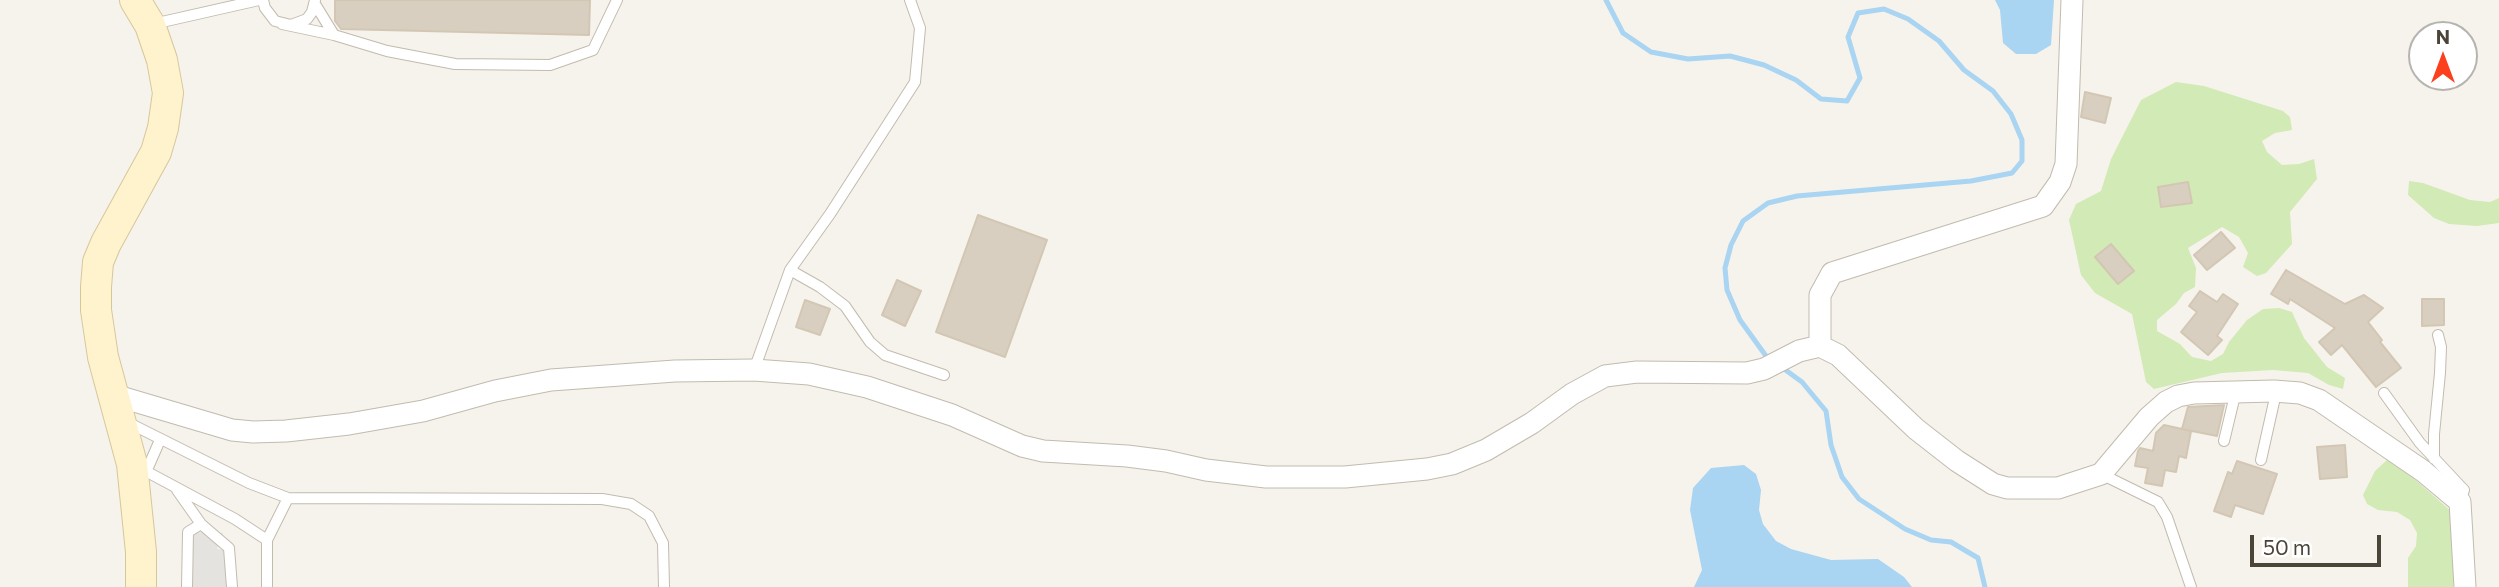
<!DOCTYPE html>
<style>
body{margin:0}
#map{position:relative;width:2499px;height:587px;overflow:hidden;background:#f6f3ec;font-family:Commissioner,sans-serif}
canvas{display:block}
.north{position:absolute;left:2408px;top:21px;width:70px;height:70px;box-sizing:border-box;background:#fff;border:2px solid #b7b4b0;border-radius:50%;rotate:0deg;font-size:19px;font-weight:700;line-height:28px;text-align:center;color:#4b4439}
.north::after{content:'';display:block;margin:auto;width:24px;height:32px;background:#fc3f1d;clip-path:polygon(50% 0,100% 100%,50% 72%,0 100%)}
.scale{position:absolute;left:2250px;top:535px;width:131px;height:32px;box-sizing:border-box;border:4px solid #4b4439;border-top:0;padding-left:9px;font-size:21px;line-height:24px;white-space:nowrap;color:#4b4439;-webkit-text-stroke:5px #fff;paint-order:stroke}
</style>
<div id="map">
<canvas width="2499" height="587"></canvas>
<div class="north">N</div>
<div class="scale">50 m</div>
</div>
<script>
const ctx = document.querySelector('canvas').getContext('2d');
ctx.lineJoin = 'round';
function fill(path, color) { ctx.fillStyle = color; ctx.fill(path, 'evenodd'); }
const shape = rows => new Path2D(rows.map(r => 'M' + r).join(''));
function trace(path, color, width, dash) { ctx.strokeStyle = color; ctx.lineWidth = width; ctx.lineCap = dash ? 'butt' : 'round'; ctx.setLineDash(dash || []); ctx.stroke(path); }
fill(shape([
 [2176,82,2204,86,2283,111,2290,117,2292,130,2275,133,2262,141,2267,152,2282,165,2299,164,2314,159,2317,179,2290,212,2292,244,2266,273,2257,276,2243,267,2248,253,2239,237,2222,227,2188,248,2196,268,2195,287,2184,293,2176,304,2157,320,2157,331,2180,344,2192,357,2211,361,2223,354,2229,342,2247,320,2263,309,2279,308,2292,312,2304,338,2327,367,2345,378,2343,389,2329,385,2308,373,2273,370,2222,373,2154,389,2146,382,2132,314,2095,293,2081,275,2069,220,2076,204,2101,191,2111,159,2141,100],
 [2409,181,2423,183,2470,200,2490,202,2499,198,2499,223,2477,226,2449,224,2434,218,2408,195],
 [2387,460,2412,477,2452,512,2458,561,2453,587,2408,587,2408,558,2416,546,2417,533,2410,520,2397,512,2378,510,2367,504,2363,495,2375,471]
]), '#d2eab5');
fill(shape([
 [190,532,223,533,217,549,227,550,228,587,189,587]
]), '#e5e3e0');
fill(shape([
 [1995,0,2054,0,2051,45,2036,54,2016,54,2003,43,2000,10],
 [1744,465,1756,474,1761,490,1759,510,1763,524,1776,541,1791,549,1831,560,1878,559,1904,577,1912,587,1694,587,1702,570,1690,510,1693,488,1711,468]
]), '#a9d4f2');
trace(shape([
 [1606,0,1623,33,1651,52,1688,59,1730,56,1764,65,1796,80,1821,99,1847,101,1860,78,1848,37,1858,13,1884,9,1908,19,1939,41,1964,70,1993,91,2011,114,2022,140,2022,161,2012,173,1971,181,1797,196,1768,203,1743,221,1731,245,1725,268,1727,290,1740,320,1766,356,1772,360],
 [1780,366,1802,382,1826,411,1831,445,1842,477,1859,499,1905,529,1931,540,1951,542,1978,558,1985,587]
]), '#a9d4f2', 5);
const building = shape([
 [335,0,590,0,589,35,341,29,335,21,335,0],
 [2085,92,2111,98,2105,123,2081,117,2085,92],
 [2188,182,2192,203,2161,207,2158,187,2188,182],
 [978,215,1047,240,1005,357,936,332,978,215],
 [2221,232,2235,248,2207,270,2194,255,2221,232],
 [2111,244,2134,271,2118,284,2095,257,2111,244],
 [2286,270,2345,304,2364,295,2383,308,2368,322,2382,340,2380,342,2401,368,2376,387,2342,345,2331,355,2319,342,2335,328,2290,299,2288,304,2271,294,2286,270],
 [897,280,921,291,905,326,882,315,897,280],
 [2200,291,2217,302,2223,294,2238,304,2217,336,2222,340,2208,355,2181,332,2197,312,2189,306,2200,291],
 [2422,299,2444,299,2444,325,2422,326,2422,299],
 [805,300,830,309,820,335,796,327,805,300],
 [2224,405,2217,436,2182,429,2188,407,2224,405],
 [2164,425,2191,431,2186,458,2179,456,2176,472,2165,470,2162,486,2145,483,2148,468,2135,466,2138,451,2140,448,2153,451,2156,433,2164,425],
 [2345,445,2347,477,2320,479,2317,447,2345,445],
 [2237,461,2277,474,2263,514,2235,505,2231,517,2214,511,2228,472,2232,474,2237,461]
]);
fill(building, '#d8cfc1');
trace(building, '#d3c7b4', 2);
const service = shape([
 [263,0,265,8,275,21,291,25,307,19,312,12,315,0],
 [315,4,334,35],
 [153,24,259,0],
 [282,24,334,35,387,51,455,64,550,65,593,50,617,0],
 [790,270,820,287,845,306,870,342,885,355,944,375],
 [754,370,790,270,830,214,915,82,920,28,910,0],
 [2384,393,2420,443,2464,490,2460,502],
 [125,421,249,483,288,498,602,499,631,504,649,516,663,543,664,587],
 [2224,441,2236,391],
 [2434,459,2434,434,2440,373,2441,347,2438,335],
 [2261,460,2274,402,2274,391],
 [138,467,235,519,267,540],
 [146,472,160,440],
 [2101,474,2158,502,2167,517,2191,587],
 [177,490,201,524,188,532,187,587],
 [201,524,229,548,232,587],
 [267,587,267,540,288,498]
]);
const minor = shape([
 [1820,346,1838,355,1916,429,1957,461,1993,484,2007,488,2058,488,2101,474,2149,417,2166,402,2178,396,2194,393,2274,391,2300,393,2319,400,2423,471,2460,502,2465,587],
 [114,395,232,430,253,432,286,431,349,424,423,411,495,391,551,380,675,371,754,370,809,374,867,387,952,415,1022,446,1043,451,1127,456,1166,461,1206,470,1266,477,1345,477,1427,469,1452,464,1486,450,1532,423,1572,394,1605,376,1637,372,1747,373,1764,369,1799,351,1820,346,1820,295,1832,273,2043,206,2060,182,2066,164,2072,0]
]);
const secondary = shape([
 [135,0,150,25,162,60,168,93,163,128,156,152,106,243,98,262,96,287,96,310,103,357,132,464,141,552,141,587]
]);
trace(service, '#c2bbae', 12);
trace(minor, '#c2bbae', 23);
trace(secondary, '#d6c79b', 32);
trace(service, '#fff', 10);
trace(minor, '#fff', 21);
trace(secondary, '#fff3cd', 30);
</script>
